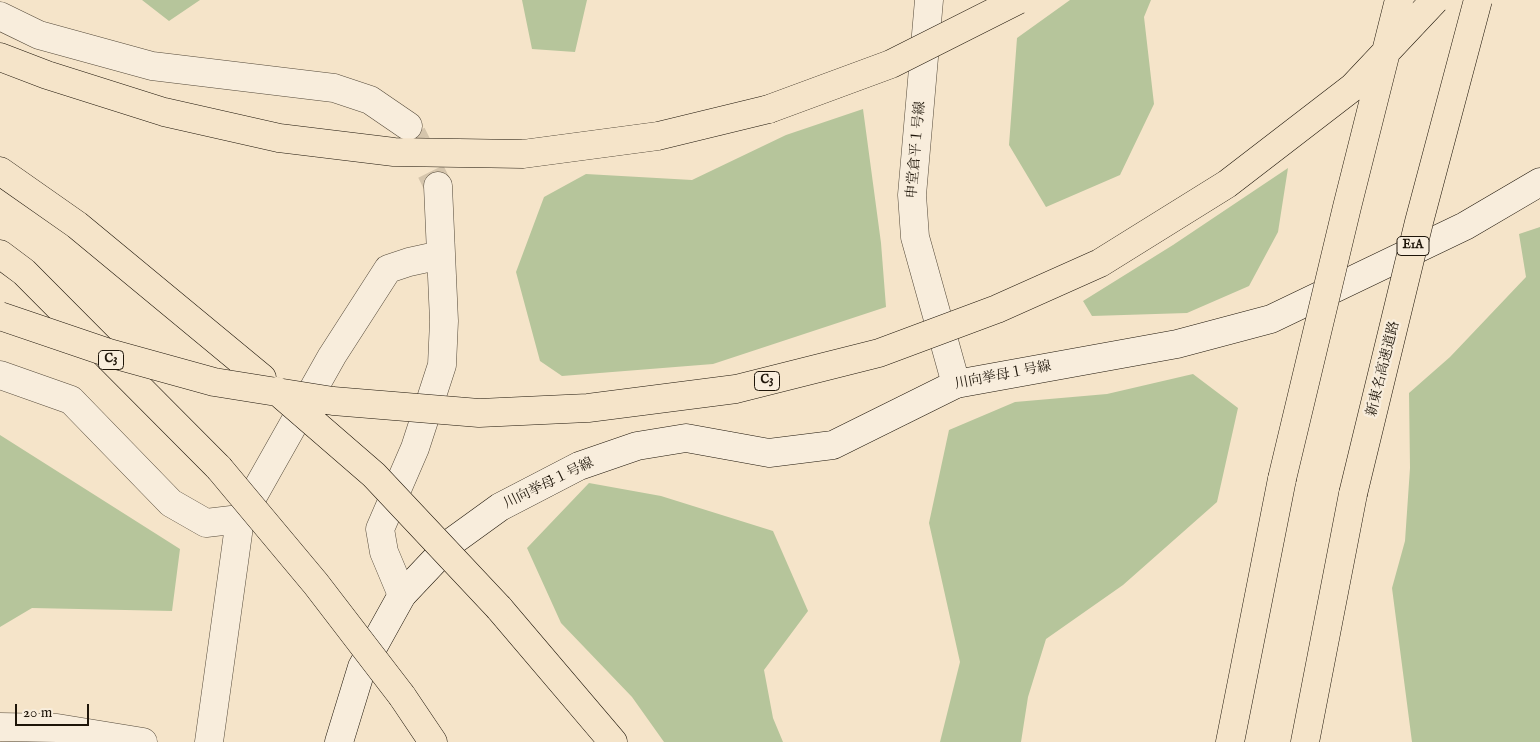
<!DOCTYPE html>
<meta charset="utf-8">
<style>
body{margin:0}
#map{position:relative;width:1540px;height:742px;overflow:hidden;background:#f5e4c9;font-family:"IM FELL English",serif}
canvas{display:block}
.scale{position:absolute;left:15px;top:704px;width:74px;height:22px;box-sizing:border-box;border:2px solid #1e1509;border-top:0;padding-left:6px;font-size:15px;line-height:18px;white-space:nowrap;color:#1e1509;-webkit-text-stroke:4px #f8eddc;paint-order:stroke}
</style>
<div id="map">
<canvas width="1540" height="742"></canvas>
<div class="scale">20 m</div>
</div>
<script>
const ctx = document.querySelector('canvas').getContext('2d');
ctx.lineJoin = 'round';
function fill(path, color) { ctx.fillStyle = color; ctx.fill(path, 'evenodd'); }
const shape = rows => new Path2D(rows.map(r => 'M' + r).join(''));
function trace(path, color, width, dash) { ctx.strokeStyle = color; ctx.lineWidth = width; ctx.lineCap = dash ? 'butt' : 'round'; ctx.setLineDash(dash || []); ctx.stroke(path); }
function write(font, color, halo, rows, align = 'center') {
  ctx.font = font + ' "IM FELL English","Noto Serif JP",serif'; ctx.lineWidth = 4.5; ctx.setLineDash([]); ctx.textBaseline = 'middle'; ctx.strokeStyle = halo; ctx.fillStyle = color; for (const [text, x, y, turn = 0] of rows) {
    ctx.save(); ctx.translate(x, y); ctx.rotate((+turn || 0) * Math.PI / 180); ctx.textAlign = isNaN(turn) ? turn : align; if (halo) ctx.strokeText(text, 0, 0); ctx.fillText(text, 0, 0); ctx.restore();
  }
}
fill(shape([
 [142,0,200,0,169,21],
 [522,0,587,0,575,52,532,49],
 [1070,0,1151,0,1144,17,1154,104,1120,175,1046,207,1009,145,1017,38],
 [863,109,881,243,886,307,713,364,562,376,540,361,516,272,544,197,586,174,692,180,786,135],
 [1288,168,1278,232,1249,286,1187,313,1092,316,1083,301,1173,245],
 [1540,227,1540,742,1412,742,1392,588,1405,541,1410,468,1409,393,1450,357,1526,277,1519,234],
 [1193,374,1238,408,1217,502,1123,585,1046,639,1028,697,1021,742,940,742,960,662,929,523,949,430,1015,402,1107,394],
 [0,435,180,549,172,611,32,608,0,627],
 [589,483,661,496,773,531,808,611,764,670,773,718,783,742,664,742,632,697,561,623,527,548]
]), '#b6c59b');
trace(shape([
 [412,134,438,186]
]), '#d5c5ac', 28, [28, 14]);
const street = shape([
 [929,0,912,195,915,237,956,384],
 [0,16,39,35,152,66,334,88,370,100,408,126],
 [0,375,71,400,171,503,206,523,240,519],
 [402,595,384,552,380,529,415,448,442,365,444,321,438,186],
 [0,727,57,728,143,742],
 [209,742,240,519,332,356,388,269,409,262,441,255]
]);
const secondary = shape([
 [339,742,362,667,402,595,453,541,500,507,579,466,637,446,686,438,769,453,833,445,956,384,1177,344,1271,319,1465,226,1540,182]
]);
const highway = shape([
 [0,57,47,75,164,112,279,138,394,152,523,154,658,136,769,109],
 [0,171,77,225,262,378],
 [0,254,24,272,219,468],
 [499,608,613,742],
 [402,696,433,742],
 [1230,742,1282,479],
 [1305,742,1353,494]
]);
trace(street, '#544939', 29);
trace(secondary, '#1e1509', 29);
trace(highway, '#1e1509', 29);
trace(street, '#f8eddc', 28);
trace(secondary, '#f8eddc', 28);
trace(highway, '#f5e4c9', 28);
const highwayBridge = shape([
 [769,109,891,64,1018,0],
 [0,316,109,353,214,382,333,401,479,413,588,408,736,389,879,353,997,309,1100,263,1227,184,1353,87,1435,0],
 [277,391,374,475,499,608],
 [219,468,316,584,402,696],
 [1282,479,1347,207,1399,0],
 [1353,494,1419,222,1478,0]
]);
trace(highwayBridge, '#1e1509', 29, []);
trace(highwayBridge, '#f5e4c9', 28);
for (const [x, y, w] of [
 [1413,246,32],
 [111,360,25],
 [767,381,25]
]) { const box = new Path2D(); box.roundRect(x - w / 2, y - 9.5, w, 19, 4); ctx.fillStyle = '#f8eddc'; ctx.fill(box); trace(box, '#1e1509', 1); }
write('bold 12px', '#1e1509', null, [
 ["E1A",1413,246],
 ["C3",111,360],
 ["C3",767,381]
]);
write('14px', '#1e1509', '#f8eddc', [
 ["申堂倉平１号線",917,150,-85],
 ["新東名高速道路",1384,369,-76],
 ["川向挙母１号線",1003,376,-11],
 ["川向挙母１号線",549,484,-26]
]);
</script>
